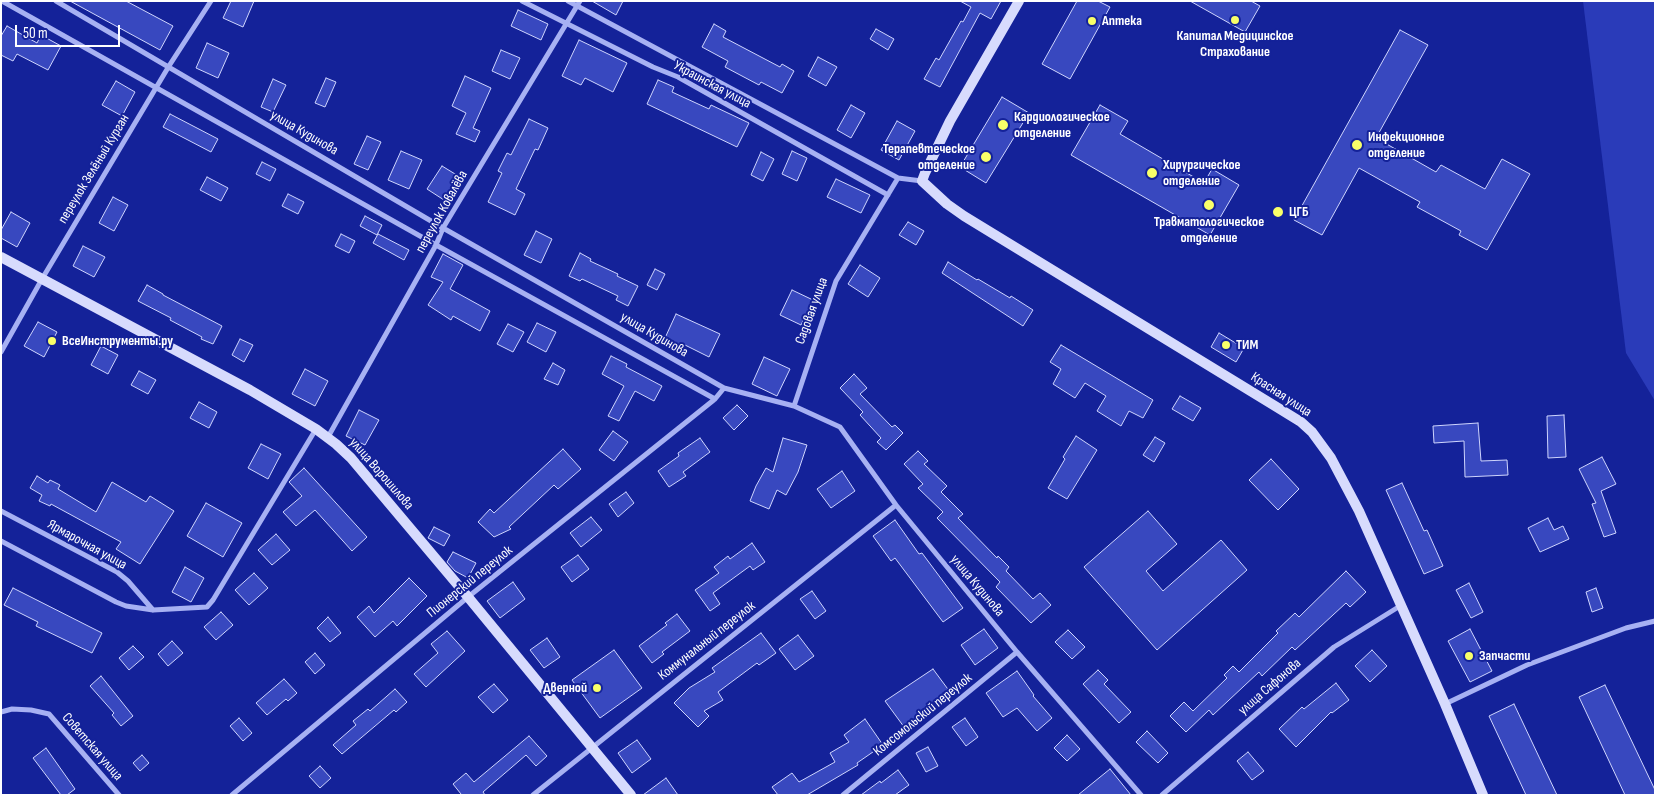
<!DOCTYPE html>
<meta charset="utf-8">
<style>
body{margin:0}
#map{position:relative;width:1656px;height:796px;overflow:hidden;background:#142299;font-family:"Sofia Sans Condensed",sans-serif}
canvas{display:block}
.frame{position:absolute;inset:0;border:2px solid #fff;pointer-events:none}
.scale{position:absolute;left:15px;top:25px;width:105px;height:22px;box-sizing:border-box;border:2px solid #fff;border-top:0;padding-left:6px;font-size:15px;line-height:18px;white-space:nowrap;color:#fff;-webkit-text-stroke:4px #142299;paint-order:stroke}
</style>
<div id="map">
<canvas width="1656" height="796"></canvas>
<div class="frame"></div>
<div class="scale">50 m</div>
</div>
<script>
const ctx = document.querySelector('canvas').getContext('2d');
ctx.lineJoin = 'round';
function fill(path, color) { ctx.fillStyle = color; ctx.fill(path, 'evenodd'); }
const shape = rows => new Path2D(rows.map(r => 'M' + r).join(''));
function trace(path, color, width, dash) { ctx.strokeStyle = color; ctx.lineWidth = width; ctx.lineCap = dash ? 'butt' : 'round'; ctx.setLineDash(dash || []); ctx.stroke(path); }
function write(font, color, halo, rows, align = 'center') {
  ctx.font = font + ' "Sofia Sans Condensed",sans-serif'; ctx.lineWidth = 4; ctx.setLineDash([]); ctx.textBaseline = 'middle'; ctx.strokeStyle = halo; ctx.fillStyle = color; for (const [text, x, y, turn = 0] of rows) {
    ctx.save(); ctx.translate(x, y); ctx.rotate((+turn || 0) * Math.PI / 180); ctx.textAlign = isNaN(turn) ? turn : align; if (halo) ctx.strokeText(text, 0, 0); ctx.fillText(text, 0, 0); ctx.restore();
  }
}
fill(shape([
 [1583,1,1655,1,1655,401,1626,353]
]), '#2a3bb9');
const building = shape([
 [70,1,126,1,173,26,160,50,70,1],
 [231,1,254,1,243,27,223,18,231,1],
 [592,1,623,1,616,15,592,1],
 [960,1,1001,1,991,19,980,13,940,87,924,79,936,58,939,60,961,21,963,22,971,7,960,1],
 [1077,1,1098,1,1110,7,1070,79,1042,64,1077,1],
 [1190,1,1251,1,1260,6,1245,32,1190,1],
 [518,10,548,24,541,40,511,26,518,10],
 [714,24,726,31,723,37,780,67,782,64,794,71,782,93,761,82,759,85,725,67,728,61,702,47,714,24],
 [7,26,37,43,41,35,61,46,48,70,17,54,13,61,1,55,1,36,7,26],
 [876,29,894,39,888,50,870,39,876,29],
 [1400,30,1428,45,1376,138,1436,172,1441,165,1485,189,1502,159,1530,174,1487,250,1459,235,1461,231,1417,207,1420,202,1359,168,1322,235,1294,220,1400,30],
 [579,40,627,63,613,92,585,78,581,85,562,76,579,40],
 [207,43,229,53,218,78,196,68,207,43],
 [501,50,520,58,510,79,492,71,501,50],
 [818,57,837,67,826,86,808,76,818,57],
 [465,76,491,88,473,128,480,131,475,142,456,134,466,113,452,106,465,76],
 [326,78,336,82,325,107,315,103,326,78],
 [273,79,286,85,273,112,261,107,273,79],
 [658,80,674,87,672,92,709,109,711,105,749,123,737,147,647,104,658,80],
 [116,81,135,92,122,116,102,105,116,81],
 [1002,97,1029,113,986,183,960,167,1002,97],
 [851,105,865,113,851,138,837,130,851,105],
 [1100,105,1128,121,1120,134,1204,183,1212,169,1239,185,1210,235,1071,155,1100,105],
 [170,114,218,139,211,152,163,127,170,114],
 [529,119,548,128,538,150,535,149,516,189,525,194,515,215,488,202,502,173,498,171,507,153,511,155,529,119],
 [897,121,915,131,899,160,881,150,897,121],
 [367,136,381,142,368,170,354,164,367,136],
 [401,151,422,160,409,189,388,180,401,151],
 [792,151,807,158,797,181,782,174,792,151],
 [761,152,774,159,763,181,751,175,761,152],
 [262,162,276,169,270,181,256,174,262,162],
 [442,166,460,177,444,200,427,189,442,166],
 [207,177,228,188,221,201,200,190,207,177],
 [836,179,870,195,861,213,827,197,836,179],
 [288,194,304,202,298,214,282,206,288,194],
 [113,197,128,205,114,231,99,223,113,197],
 [11,212,30,223,17,247,1,238,1,230,11,212],
 [365,216,382,225,377,235,360,226,365,216],
 [908,222,924,231,916,245,899,235,908,222],
 [536,231,552,239,541,263,524,255,536,231],
 [341,234,355,241,349,253,335,246,341,234],
 [378,234,409,250,404,260,373,243,378,234],
 [83,246,105,257,94,277,73,266,83,246],
 [580,253,591,259,590,261,618,274,617,276,638,286,628,306,616,300,618,296,582,279,580,281,569,276,580,253],
 [443,254,463,265,450,289,490,311,480,331,453,316,451,320,428,305,443,282,431,277,443,254],
 [948,262,977,280,978,279,1010,298,1011,296,1033,310,1023,326,942,273,948,262],
 [860,265,880,278,868,297,848,284,860,265],
 [655,269,665,274,657,290,647,285,655,269],
 [147,285,163,294,163,295,222,326,213,344,201,339,202,337,170,320,171,318,138,301,147,285],
 [792,290,813,300,801,325,780,315,792,290],
 [676,314,720,334,709,357,681,343,680,345,665,338,676,314],
 [38,322,57,332,44,357,24,346,38,322],
 [537,323,556,332,546,352,527,342,537,323],
 [508,324,524,332,513,352,497,344,508,324],
 [1219,333,1244,348,1236,362,1211,347,1219,333],
 [240,339,253,345,244,362,232,355,240,339],
 [1061,345,1153,400,1143,418,1129,411,1121,426,1097,411,1106,396,1085,383,1075,398,1053,384,1061,369,1050,362,1061,345],
 [101,346,118,355,108,374,91,365,101,346],
 [611,356,627,364,626,367,662,386,654,401,635,391,619,421,608,416,624,386,602,374,611,356],
 [764,357,790,369,777,396,752,384,764,357],
 [553,363,565,370,558,385,544,379,553,363],
 [305,369,328,381,315,406,292,394,305,369],
 [139,371,156,380,148,394,131,385,139,371],
 [854,374,867,388,860,394,892,427,895,425,903,433,886,450,877,442,881,438,860,415,863,412,840,388,854,374],
 [1180,396,1201,408,1193,421,1172,409,1180,396],
 [199,402,217,412,209,428,190,418,199,402],
 [737,405,748,416,734,430,723,418,737,405],
 [359,410,379,420,365,445,346,436,359,410],
 [1564,415,1566,457,1548,458,1547,416,1564,415],
 [1478,423,1481,461,1507,460,1508,475,1465,477,1464,441,1434,443,1433,426,1478,423],
 [613,431,628,442,614,461,599,450,613,431],
 [1076,436,1097,450,1067,499,1048,488,1065,459,1063,457,1076,436],
 [1155,437,1165,443,1154,462,1143,455,1155,437],
 [700,438,710,452,683,472,686,476,669,487,658,471,679,456,678,453,700,438],
 [783,438,807,445,798,472,786,495,777,490,769,509,750,501,756,486,766,468,773,472,783,438],
 [261,444,281,454,268,479,248,468,261,444],
 [563,449,581,469,558,489,554,485,509,527,511,529,494,537,478,522,490,509,494,513,563,449],
 [918,451,928,461,924,464,947,486,941,492,963,514,958,518,997,558,998,556,1009,567,1006,571,1033,599,1040,593,1051,605,1031,623,996,587,1000,582,937,518,943,512,918,488,923,484,904,464,918,451],
 [1602,457,1616,484,1601,491,1616,533,1604,537,1592,504,1596,503,1579,469,1602,457],
 [1271,459,1299,489,1278,510,1249,480,1271,459],
 [304,468,367,537,352,551,315,510,296,526,283,512,302,496,289,482,304,468],
 [842,471,855,491,831,508,817,489,842,471],
 [37,476,48,483,50,480,60,485,58,489,96,512,112,482,146,502,150,496,174,511,140,564,116,549,121,542,51,504,50,506,39,501,42,495,30,488,37,476],
 [1402,483,1424,531,1427,530,1443,566,1424,574,1386,490,1402,483],
 [626,492,634,503,618,517,609,504,626,492],
 [206,503,242,523,223,557,187,536,206,503],
 [1148,511,1177,544,1146,571,1163,591,1221,540,1247,570,1157,650,1084,567,1148,511],
 [591,517,602,530,581,547,570,533,591,517],
 [1548,518,1554,530,1563,526,1569,539,1540,552,1528,528,1548,518],
 [895,520,919,554,922,553,963,608,943,622,895,558,891,561,873,536,895,520],
 [434,527,450,535,444,546,428,538,434,527],
 [276,534,290,550,272,565,258,550,276,534],
 [752,543,765,562,753,570,750,566,713,593,720,604,710,611,695,590,719,573,714,567,728,556,730,559,752,543],
 [453,552,476,563,468,578,455,571,447,562,453,552],
 [578,555,589,569,572,582,561,567,578,555],
 [185,567,204,578,191,602,172,592,185,567],
 [1346,571,1366,592,1350,607,1346,603,1295,650,1292,647,1262,676,1259,672,1213,715,1209,710,1186,732,1170,716,1184,702,1193,711,1227,678,1224,675,1233,666,1239,672,1278,633,1276,631,1295,613,1299,617,1346,571],
 [254,573,268,588,249,605,235,590,254,573],
 [409,578,427,596,397,626,393,621,375,637,357,617,369,606,374,613,409,578],
 [513,582,525,599,500,618,487,601,513,582],
 [1469,583,1483,612,1471,618,1456,590,1469,583],
 [13,588,102,633,92,653,36,626,38,622,4,605,13,588],
 [1596,588,1603,608,1592,612,1586,592,1596,588],
 [812,591,826,611,815,619,800,599,812,591],
 [221,612,233,625,216,640,204,627,221,612],
 [677,614,690,631,662,652,664,654,652,663,639,646,667,625,665,623,677,614],
 [328,617,341,633,330,642,317,628,328,617],
 [984,629,998,648,975,665,961,645,984,629],
 [1470,629,1492,671,1470,682,1448,641,1470,629],
 [1068,630,1085,647,1072,659,1055,642,1068,630],
 [447,631,465,651,426,687,414,674,438,653,431,644,447,631],
 [761,633,776,653,759,665,757,663,718,692,723,700,704,711,709,716,698,727,674,703,689,688,715,672,712,668,761,633],
 [798,635,814,656,795,670,779,649,798,635],
 [547,638,560,657,544,668,530,650,547,638],
 [172,641,183,653,168,666,158,654,172,641],
 [133,646,144,657,129,670,119,658,133,646],
 [614,650,642,688,600,718,572,680,614,650],
 [1372,650,1387,666,1370,682,1355,666,1372,650],
 [315,653,325,665,315,674,305,662,315,653],
 [933,669,953,696,922,718,923,719,907,731,885,701,933,669],
 [1098,670,1108,680,1104,684,1131,712,1119,723,1083,684,1098,670],
 [1017,671,1034,695,1033,696,1052,718,1037,731,1017,708,1003,717,986,693,1017,671],
 [101,676,133,716,121,726,112,715,114,713,90,686,101,676],
 [284,679,297,693,288,701,286,699,267,715,256,703,284,679],
 [1336,683,1349,700,1332,713,1331,712,1296,747,1279,729,1302,707,1304,709,1336,683],
 [494,684,508,700,493,713,478,697,494,684],
 [1605,685,1655,790,1655,795,1625,795,1579,697,1605,685],
 [395,689,407,702,396,712,394,710,342,754,333,745,356,725,353,721,368,709,370,711,395,689],
 [1514,704,1557,795,1526,795,1489,716,1514,704],
 [239,718,252,733,243,741,230,726,239,718],
 [965,718,978,737,966,746,952,727,965,718],
 [865,719,883,745,857,763,858,765,807,795,778,795,772,787,792,773,799,782,835,762,830,753,849,742,844,735,865,719],
 [1147,731,1168,753,1158,763,1136,742,1147,731],
 [1067,735,1080,749,1067,761,1054,748,1067,735],
 [529,736,547,756,536,766,526,755,483,792,485,795,460,795,461,794,453,784,466,773,474,782,529,736],
 [637,740,651,759,632,773,618,753,637,740],
 [928,747,938,766,926,772,916,753,928,747],
 [46,748,75,789,67,795,61,795,33,758,46,748],
 [1248,752,1264,771,1252,780,1237,761,1248,752],
 [142,755,149,763,140,771,133,763,142,755],
 [320,766,331,778,320,788,309,776,320,766],
 [1110,769,1131,795,1078,795,1110,769],
 [898,770,909,785,895,795,861,795,880,781,881,783,898,770],
 [666,778,678,795,643,795,666,778]
]);
fill(building, '#3848bf');
trace(building, '#cfd5fd', 1);
trace(shape([
 [2,1,436,245,715,399],
 [56,1,443,228,724,388,794,406,840,427,896,505,1017,652,1141,795],
 [522,1,653,67,678,77,888,195],
 [568,1,898,178,922,181],
 [1,352,42,279,169,66,211,1],
 [794,406,836,281,898,178],
 [328,437,436,245,443,228,580,1],
 [1,511,117,572,128,581,153,610],
 [1,541,116,602,126,606,153,610,207,607,213,600,316,429],
 [1445,704,1527,665,1626,628,1655,621],
 [1,712,12,709,31,710,49,714,119,795],
 [232,795,468,597,715,399,724,388],
 [533,795,896,505],
 [843,795,1017,652],
 [1162,795,1334,647,1400,606]
]), '#a7b1f3', 5);
trace(shape([
 [1019,1,950,121,925,173,922,181,947,204,964,216,1275,406,1301,422,1312,432,1331,458,1359,511,1445,704,1483,795],
 [1,257,250,390,316,429,336,444,351,458,468,597,631,795]
]), '#d7dbfd', 10);
for (const [x, y, r, color] of [
 [1235,20,5,"#f9ff69"],
 [1092,21,5,"#f9ff69"],
 [1003,125,6,"#f9ff69"],
 [1357,145,6,"#f9ff69"],
 [986,157,6,"#f9ff69"],
 [1152,173,6,"#f9ff69"],
 [1209,205,6,"#f9ff69"],
 [1278,212,6,"#f9ff69"],
 [52,341,5,"#f9ff69"],
 [1226,345,5,"#f9ff69"],
 [1469,656,5,"#f9ff69"],
 [597,688,5,"#f9ff69"]
]) { const dot = new Path2D(); dot.arc(x, y, r, 0, 2 * Math.PI); ctx.fillStyle = color; ctx.fill(dot); trace(dot, '#142299', 2); }
write('bold 14px', '#fff', '#142299', [
 ["Аптека",1102,21],
 ["Капитал Медицинское",1235,36,"center"],
 ["Страхование",1235,52,"center"],
 ["Кардиологическое",1014,117],
 ["отделение",1014,133],
 ["Инфекционное",1368,137],
 ["отделение",1368,153],
 ["Терапевтеческое",975,149,"right"],
 ["отделение",975,165,"right"],
 ["Хирургическое",1163,165],
 ["отделение",1163,181],
 ["ЦГБ",1289,212],
 ["Травматологическое",1209,222,"center"],
 ["отделение",1209,238,"center"],
 ["ВсеИнструменты.ру",62,341],
 ["ТИМ",1236,345],
 ["Запчасти",1479,656],
 ["Дверной",587,688,"right"]
], 'left');
write('14px', '#fff', '#142299', [
 ["Украинская улица",712,85,28],
 ["улица Кудинова",304,133,30],
 ["переулок Зелёный Курган",94,169,-59],
 ["переулок Ковалёва",442,212,-61],
 ["Садовая улица",812,311,-70],
 ["улица Кудинова",654,335,30],
 ["Красная улица",1281,395,33],
 ["улица Ворошилова",381,474,49],
 ["Ярмарочная улица",87,545,29],
 ["Пионерский переулок",470,582,-39],
 ["улица Кудинова",977,586,50],
 ["Коммунальный переулок",707,641,-38],
 ["улица Сафонова",1270,687,-41],
 ["Комсомольский переулок",923,715,-39],
 ["Советская улица",92,747,49]
]);
</script>
